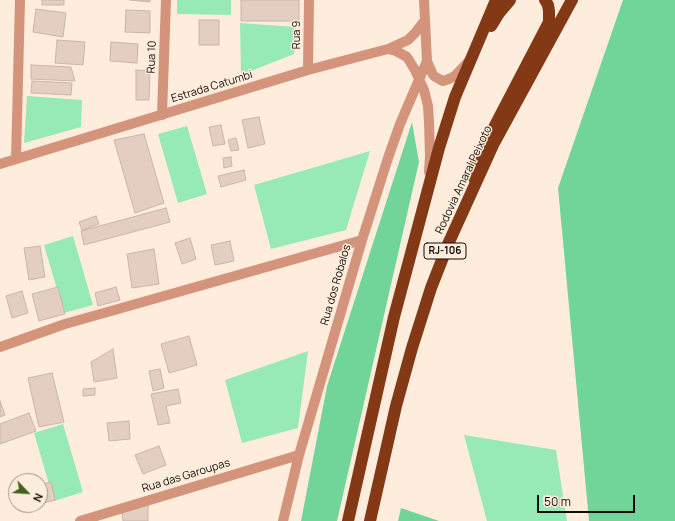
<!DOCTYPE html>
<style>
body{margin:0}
#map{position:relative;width:675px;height:521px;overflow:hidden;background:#feeddc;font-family:Manrope,sans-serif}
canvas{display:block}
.north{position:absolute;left:8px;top:473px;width:40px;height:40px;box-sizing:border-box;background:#feeddc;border:1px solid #9f9386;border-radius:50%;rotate:115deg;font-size:11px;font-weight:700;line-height:16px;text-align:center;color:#110b06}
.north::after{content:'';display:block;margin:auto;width:14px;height:18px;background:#426319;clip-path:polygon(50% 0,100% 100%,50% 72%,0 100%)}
.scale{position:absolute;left:537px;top:495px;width:98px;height:18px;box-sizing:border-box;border:2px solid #110b06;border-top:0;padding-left:5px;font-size:12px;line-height:14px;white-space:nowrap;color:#110b06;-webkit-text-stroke:3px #feeddc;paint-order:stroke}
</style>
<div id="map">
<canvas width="675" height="521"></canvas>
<div class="north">N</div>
<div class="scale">50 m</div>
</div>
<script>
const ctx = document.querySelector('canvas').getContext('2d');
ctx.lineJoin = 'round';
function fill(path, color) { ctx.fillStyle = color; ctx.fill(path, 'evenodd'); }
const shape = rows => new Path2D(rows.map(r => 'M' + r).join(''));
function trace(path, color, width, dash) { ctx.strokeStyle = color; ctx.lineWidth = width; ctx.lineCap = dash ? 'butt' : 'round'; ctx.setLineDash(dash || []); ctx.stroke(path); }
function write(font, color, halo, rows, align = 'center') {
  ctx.font = font + ' Manrope,sans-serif'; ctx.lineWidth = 3; ctx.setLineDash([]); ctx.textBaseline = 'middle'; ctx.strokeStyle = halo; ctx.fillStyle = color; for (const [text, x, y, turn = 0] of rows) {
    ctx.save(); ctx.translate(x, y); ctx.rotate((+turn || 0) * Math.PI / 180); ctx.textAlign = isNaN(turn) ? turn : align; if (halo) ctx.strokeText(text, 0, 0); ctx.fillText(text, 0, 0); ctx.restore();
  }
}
fill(shape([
 [177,0,231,0,231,15,177,14],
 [240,23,296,27,294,54,241,75],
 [27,96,82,100,81,127,24,143],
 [187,126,207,194,178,203,158,134],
 [370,151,346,230,271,249,254,185],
 [73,236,93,305,64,313,44,245],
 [308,351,298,428,242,443,225,380],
 [63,424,83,492,54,501,34,433],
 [464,435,556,450,567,521,487,521]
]), '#97e9b6');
fill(shape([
 [623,0,675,0,675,521,589,521,558,188],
 [412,122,419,162,337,521,301,521,327,386],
 [401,508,439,521,398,521]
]), '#71d59a');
const building = shape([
 [42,0,64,0,64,5,42,5,42,0],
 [130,0,150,0,150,2,130,0],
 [241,0,299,0,299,21,241,21,241,0],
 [36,9,66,13,63,37,33,32,36,9],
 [126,10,150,11,150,33,125,32,126,10],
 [199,20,219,20,219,45,199,45,199,20],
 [57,40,85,42,83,65,55,63,57,40],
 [111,42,138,44,137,63,110,61,111,42],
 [31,65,71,67,75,81,31,79,31,65],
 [136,70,150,71,149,100,136,100,136,70],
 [32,81,72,83,71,95,31,93,32,81],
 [259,117,265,144,248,148,242,120,259,117],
 [221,125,225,144,213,146,209,127,221,125],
 [144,134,164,203,135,213,114,140,144,134],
 [236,138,239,150,231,151,228,140,236,138],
 [231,157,232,166,224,168,223,158,231,157],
 [244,170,246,180,221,187,218,176,244,170],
 [166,208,170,222,84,245,81,231,166,208],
 [96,216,99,224,82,230,79,222,96,216],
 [190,238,196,259,182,264,175,243,190,238],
 [230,241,234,261,215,265,211,245,230,241],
 [40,246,45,277,29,280,24,248,40,246],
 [154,249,159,284,132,288,127,254,154,249],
 [58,287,65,314,39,321,32,294,58,287],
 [116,287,120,300,98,306,95,293,116,287],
 [22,291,28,313,12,318,6,296,22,291],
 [189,336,197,365,169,373,161,344,189,336],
 [113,349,117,378,94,382,91,362,113,349],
 [160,369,164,388,153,391,149,371,160,369],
 [52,373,64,422,39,427,28,378,52,373],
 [95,388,95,395,83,396,83,389,95,388],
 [178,389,181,403,166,406,170,423,158,425,151,394,178,389],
 [0,401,5,415,0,417,0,401],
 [29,413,36,431,0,444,0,424,29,413],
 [129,421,130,439,109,441,107,423,129,421],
 [159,446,166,465,143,474,135,455,159,446],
 [51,482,55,500,40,504,40,485,51,482],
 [148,503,148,521,123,521,122,513,148,503]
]);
fill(building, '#e3cec1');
trace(building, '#cab5a8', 1);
trace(shape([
 [424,0,427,61,432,73,434,76,439,79,443,81,449,79,455,76,468,62],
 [388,49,396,51,407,57,415,70,424,90,428,106,429,122,430,156,429,172],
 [308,70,309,0],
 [162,115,166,0],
 [16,159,20,0],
 [0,164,308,70,388,49,408,40,415,33,425,20],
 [0,347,65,324,362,240],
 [80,521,299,455],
 [283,521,299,455,362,240,388,158,400,124,427,61]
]), '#d3947b', 10);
trace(shape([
 [491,26,499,13,510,0],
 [474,178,476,162,549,22,549,11,548,5,545,0],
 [348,521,394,317,439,148,455,97,496,0],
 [370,521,396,406,412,348,431,288,449,242,493,145,572,0]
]), '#833915', 12);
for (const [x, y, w] of [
 [445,251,42]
]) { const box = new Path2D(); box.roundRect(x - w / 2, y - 8, w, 16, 3); ctx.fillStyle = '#feeddc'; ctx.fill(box); trace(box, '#110b06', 1); }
write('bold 10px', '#110b06', null, [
 ["RJ-106",445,251]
]);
write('11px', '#110b06', '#feeddc', [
 ["Rua 9",297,35,-90],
 ["Rua 10",152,57,-88],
 ["Estrada Catumbi",212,87,-17],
 ["Rodovia Amaral Peixoto",464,180,-65],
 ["Rua dos Robalos",336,285,-74],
 ["Rua das Garoupas",186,476,-17]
]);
</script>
